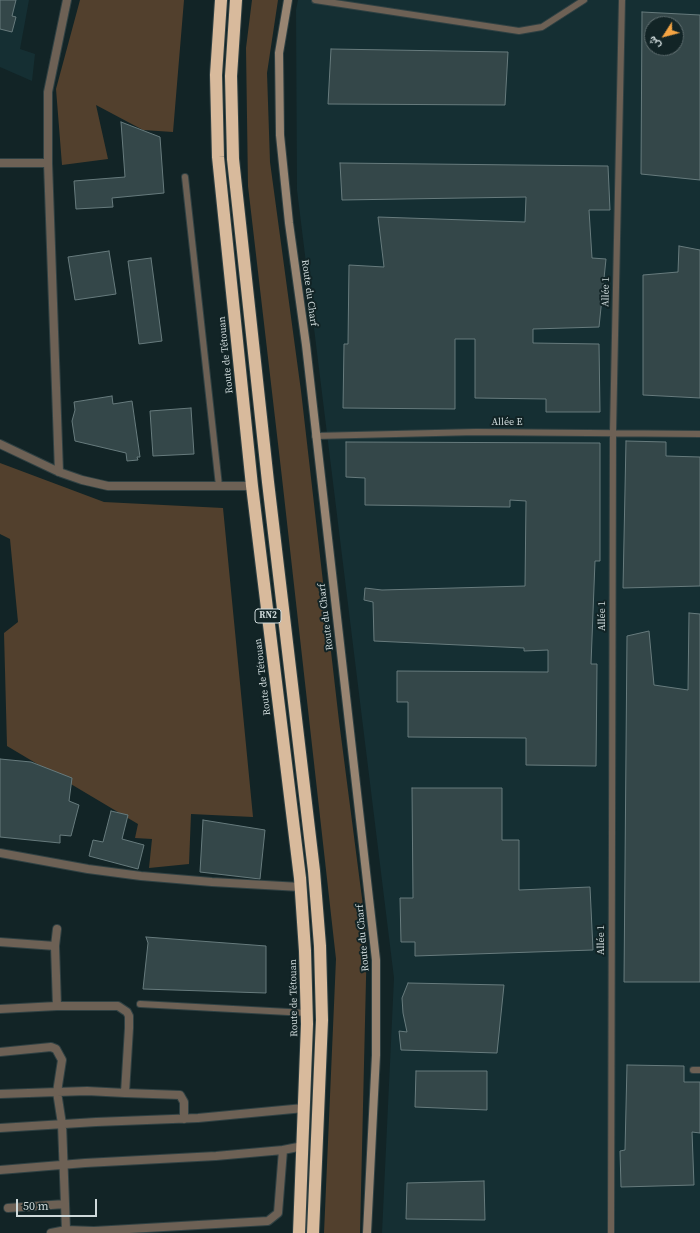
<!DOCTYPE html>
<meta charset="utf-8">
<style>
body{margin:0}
#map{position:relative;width:700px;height:1233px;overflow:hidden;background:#122426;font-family:"Source Serif 4",Vazirmatn,serif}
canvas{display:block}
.north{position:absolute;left:644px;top:16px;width:40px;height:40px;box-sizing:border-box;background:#122426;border:1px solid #5d6c6e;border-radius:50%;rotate:234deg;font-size:11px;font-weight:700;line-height:16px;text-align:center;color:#ced9da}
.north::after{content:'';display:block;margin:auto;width:14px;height:18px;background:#f4a443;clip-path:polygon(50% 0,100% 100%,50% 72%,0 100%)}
.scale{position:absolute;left:16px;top:1199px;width:81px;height:18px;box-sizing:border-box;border:2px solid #ced9da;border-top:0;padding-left:5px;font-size:12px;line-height:14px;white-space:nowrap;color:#ced9da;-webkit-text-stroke:3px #122426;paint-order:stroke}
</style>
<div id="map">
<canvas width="700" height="1233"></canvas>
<div class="north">ش</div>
<div class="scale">50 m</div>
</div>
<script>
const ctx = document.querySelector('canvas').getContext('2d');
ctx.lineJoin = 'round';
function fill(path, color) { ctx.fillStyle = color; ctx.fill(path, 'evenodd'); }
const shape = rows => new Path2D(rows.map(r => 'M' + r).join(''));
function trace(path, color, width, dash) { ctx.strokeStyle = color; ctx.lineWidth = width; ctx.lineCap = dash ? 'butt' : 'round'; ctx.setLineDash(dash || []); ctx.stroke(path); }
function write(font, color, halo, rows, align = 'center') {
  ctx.font = font + ' "Source Serif 4",serif'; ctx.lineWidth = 4; ctx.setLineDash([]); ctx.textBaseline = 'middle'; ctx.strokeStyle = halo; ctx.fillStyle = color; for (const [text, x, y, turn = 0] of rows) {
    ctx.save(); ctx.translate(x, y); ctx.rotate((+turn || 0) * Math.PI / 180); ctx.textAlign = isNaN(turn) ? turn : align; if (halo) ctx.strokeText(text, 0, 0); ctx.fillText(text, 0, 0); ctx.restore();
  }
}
fill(shape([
 [0,0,29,0,20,49,35,54,32,81,0,67],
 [298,0,700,0,700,1233,382,1233,394,978,297,190,296,10],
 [652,24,676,24,676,48,652,48]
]), '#152f33');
fill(shape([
 [80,0,184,0,173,132,143,130,96,105,108,159,62,165,56,89],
 [252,0,278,0,267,73,270,162,301,391,339,721,367,937,360,1233,324,1233,336,959,282,478,248,186,246,48],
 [0,463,104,502,223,508,253,817,191,814,189,864,149,868,152,839,135,838,138,824,7,746,4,633,18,622,10,539,0,534]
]), '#52402d');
const building = shape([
 [0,0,16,0,12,16,16,17,12,32,0,29,0,0],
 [642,12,700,15,700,180,641,174,642,12],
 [652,24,676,24,676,48,652,48,652,24],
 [331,49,508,52,505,105,328,104,331,49],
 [121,122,160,137,164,193,112,198,113,207,76,209,74,181,125,177,121,122],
 [340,163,608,166,610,210,589,210,592,258,606,259,599,327,533,329,533,343,599,344,600,412,546,412,546,399,475,398,475,339,455,339,455,409,343,408,344,344,348,344,349,265,384,267,378,217,525,222,526,197,342,200,340,163],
 [679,246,700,250,700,398,643,395,643,275,678,272,679,246],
 [109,251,116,294,75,300,68,257,109,251],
 [151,258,162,341,139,344,128,261,151,258],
 [112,396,113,404,132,401,140,457,137,457,138,460,127,461,126,453,75,441,72,421,75,410,74,402,112,396],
 [191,408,194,454,153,456,150,411,191,408],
 [626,441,666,442,666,456,700,457,700,586,623,588,626,441],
 [346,442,600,443,600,561,595,561,591,664,597,664,596,766,526,765,526,738,408,737,408,702,397,702,397,671,548,672,548,650,524,651,524,648,374,641,373,602,364,600,365,588,382,590,525,586,526,501,510,500,510,507,365,505,365,478,346,477,346,442],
 [689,613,700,614,700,982,624,982,627,636,649,631,654,685,688,690,689,613],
 [0,759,31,762,72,778,69,801,79,805,71,836,60,835,60,843,0,837,0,759],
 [412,788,502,788,502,840,519,840,519,890,590,887,593,950,415,956,415,942,401,942,400,898,413,898,412,788],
 [111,811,128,815,122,839,144,845,138,869,89,856,93,840,103,842,111,811],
 [203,820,265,830,260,879,200,872,203,820],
 [146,937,266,946,266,993,143,989,148,943,146,937],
 [408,983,504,985,497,1053,401,1050,399,1031,407,1032,403,1013,402,998,408,983],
 [627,1065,684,1066,684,1082,700,1082,700,1133,692,1132,694,1185,621,1187,620,1151,625,1150,627,1065],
 [416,1071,487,1071,487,1110,415,1107,416,1071],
 [484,1181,485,1220,406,1219,407,1183,484,1181]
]);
fill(building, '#344749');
trace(building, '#677b7d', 1);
const lane = shape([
 [315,0,519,31,542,27,584,0],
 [185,177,219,486],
 [315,436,476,432,700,434],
 [140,1004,307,1013],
 [693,1070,700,1070],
 [611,1233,613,431,622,0]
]);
const street = shape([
 [0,163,48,163],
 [0,444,59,472,82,480,108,486,252,486],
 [59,472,48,163,48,92,67,0],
 [0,853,88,869,141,876,212,882,300,887],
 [0,942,55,946],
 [0,1009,57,1006,55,946,57,929],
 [0,1052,51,1047,56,1049,62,1060,57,1092,87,1091,125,1093,129,1028,129,1016,127,1012,118,1006,57,1006],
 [125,1093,180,1095,184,1102,184,1119],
 [0,1094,57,1092,62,1124,66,1230],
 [0,1128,96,1122,198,1118,304,1108],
 [0,1170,85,1163,216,1156,283,1150],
 [8,1208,65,1204],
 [51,1233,66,1230,94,1231,268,1221,278,1213,283,1150,303,1146]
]);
const secondary = shape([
 [288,0,279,53,280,135,289,223,306,345,376,960,376,1055,367,1233]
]);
const highway = shape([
 [221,0,216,75,218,157,252,486,300,878,305,951,307,1024,299,1233],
 [236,0,231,76,233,159,268,482,314,871,320,946,322,1020,313,1233]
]);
trace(lane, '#304143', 8);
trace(street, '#304143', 10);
trace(secondary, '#304143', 10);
trace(highway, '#304143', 14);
trace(lane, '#6d6155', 6);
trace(street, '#6d6155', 8);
trace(secondary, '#988572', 8);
trace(highway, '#d8ba9c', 12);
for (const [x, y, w] of [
 [268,616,26]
]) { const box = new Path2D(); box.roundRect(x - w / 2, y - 7, w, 14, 3); ctx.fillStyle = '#122426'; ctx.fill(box); trace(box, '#ced9da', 1); }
write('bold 9px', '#ced9da', null, [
 ["RN2",268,616]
]);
write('10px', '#ced9da', '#122426', [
 ["Allée 1",606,292,-89],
 ["Route du Charf",309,293,82],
 ["Route de Tétouan",226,355,-96],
 ["Allée E",507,422],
 ["Allée 1",602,616,-90],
 ["Route du Charf",326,617,-97],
 ["Route de Tétouan",263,677,-97],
 ["Route du Charf",363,938,-95],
 ["Allée 1",601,940,-90],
 ["Route de Tétouan",294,998,-91]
]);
</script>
